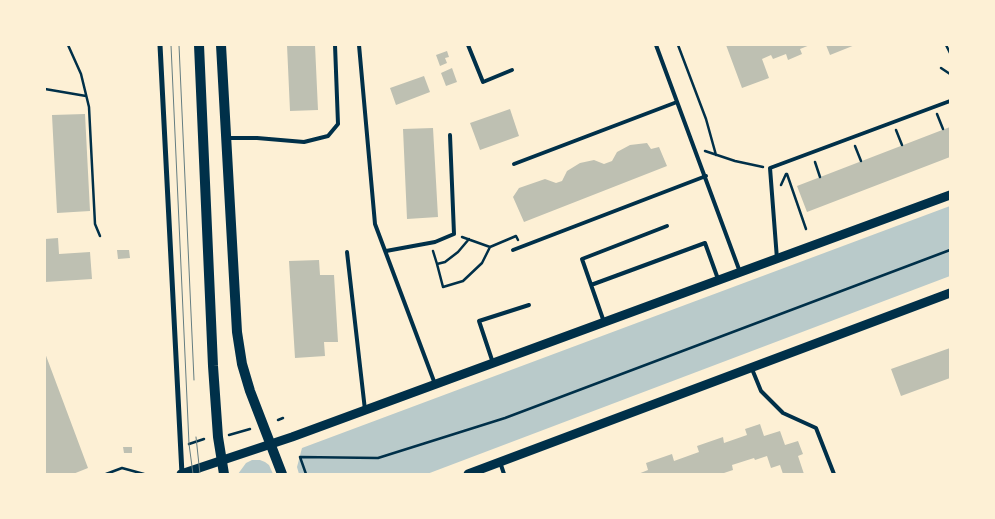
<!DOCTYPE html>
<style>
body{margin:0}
#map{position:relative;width:995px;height:519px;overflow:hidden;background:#fdf0d5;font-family:Literata,serif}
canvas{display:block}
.frame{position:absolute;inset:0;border:46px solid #fdf0d5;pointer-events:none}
</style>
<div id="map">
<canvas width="995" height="519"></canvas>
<div class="frame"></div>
</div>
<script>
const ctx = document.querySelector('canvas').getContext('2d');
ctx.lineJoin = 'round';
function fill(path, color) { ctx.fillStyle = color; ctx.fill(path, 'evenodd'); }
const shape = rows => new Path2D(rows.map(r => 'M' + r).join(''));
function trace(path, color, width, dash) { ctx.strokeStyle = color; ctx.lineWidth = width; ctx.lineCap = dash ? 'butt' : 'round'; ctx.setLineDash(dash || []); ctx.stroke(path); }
fill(shape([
 [950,206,950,276,427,474,299,474,297,467,302,448],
 [252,460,260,460,265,462,269,465,273,474,238,474,246,463]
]), '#b9caca');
fill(shape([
 [287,45,315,45,318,110,290,111],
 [726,45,810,45,800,49,802,54,788,60,786,54,773,59,771,55,762,59,769,78,742,88],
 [826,45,855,45,830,55],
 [447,51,449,57,445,58,447,63,440,66,436,55],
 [452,68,457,82,446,86,441,73],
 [424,76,430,92,396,105,390,88],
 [510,109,519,136,480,150,470,123],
 [85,114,90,211,57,213,52,115],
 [950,127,950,157,807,212,797,186],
 [433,128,438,217,407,219,403,129],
 [647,143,651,149,659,147,667,166,524,222,513,197,519,188,545,179,556,183,562,181,567,171,580,163,594,160,604,164,612,161,617,152,630,145],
 [58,238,59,254,90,252,92,279,45,282,45,239],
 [117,250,129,250,130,258,118,259],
 [319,260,320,275,334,275,338,342,324,342,325,356,295,358,289,261],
 [950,348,950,378,901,396,891,369],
 [45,353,88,468,73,474,45,474],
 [760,424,764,436,780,431,785,445,798,441,803,454,798,456,804,474,783,474,780,465,771,468,767,456,755,460,754,458,732,465,733,470,721,474,638,474,648,470,646,463,672,454,674,461,699,452,697,446,723,437,724,443,747,435,745,429],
 [123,447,132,447,132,453,124,453]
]), '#bec0b2');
trace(shape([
 [68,45,81,74,89,107,95,224,100,236],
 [678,45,706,119,716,155],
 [946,45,950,53],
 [941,68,950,74],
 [45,89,86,96],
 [937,114,943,129],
 [896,130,902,145],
 [855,146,861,161],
 [705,151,735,161,763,167],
 [815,162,820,177],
 [787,174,806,229],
 [781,185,786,174],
 [462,237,490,247,516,236,518,240],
 [469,239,458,252,445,262,437,264,443,287,463,281,482,263,490,247],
 [433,251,437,264],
 [278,420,283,418],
 [229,435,250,429],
 [189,444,204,439],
 [106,474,122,468,144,474],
 [306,474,300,457,378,458,505,418,950,250]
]), '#003049', 2.5);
trace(shape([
 [359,45,375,224,435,384],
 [468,45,483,82,512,70],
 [656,45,740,272],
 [228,138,257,138,304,142,328,136,338,124,335,45],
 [514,164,677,102],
 [513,250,706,176],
 [386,251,435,242,454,234,450,135],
 [347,252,365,410],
 [777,259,770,168,950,101],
 [591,285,705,243,718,279],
 [604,322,582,259,667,226],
 [493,363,479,321,529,305],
 [752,369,761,391,783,413,816,428,834,474],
 [500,462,504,474]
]), '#003049', 4);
trace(shape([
 [160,45,182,474]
]), '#003049', 5);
trace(shape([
 [181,474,292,437,950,195],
 [468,474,950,293]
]), '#003049', 9);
trace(shape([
 [199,45,213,366,218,437,224,474],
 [221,45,237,332,242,364,250,391,282,474]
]), '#003049', 10);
trace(shape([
 [171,45,189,444,193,474],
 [179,45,194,380],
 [196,437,200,474]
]), '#657d81', 1);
</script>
